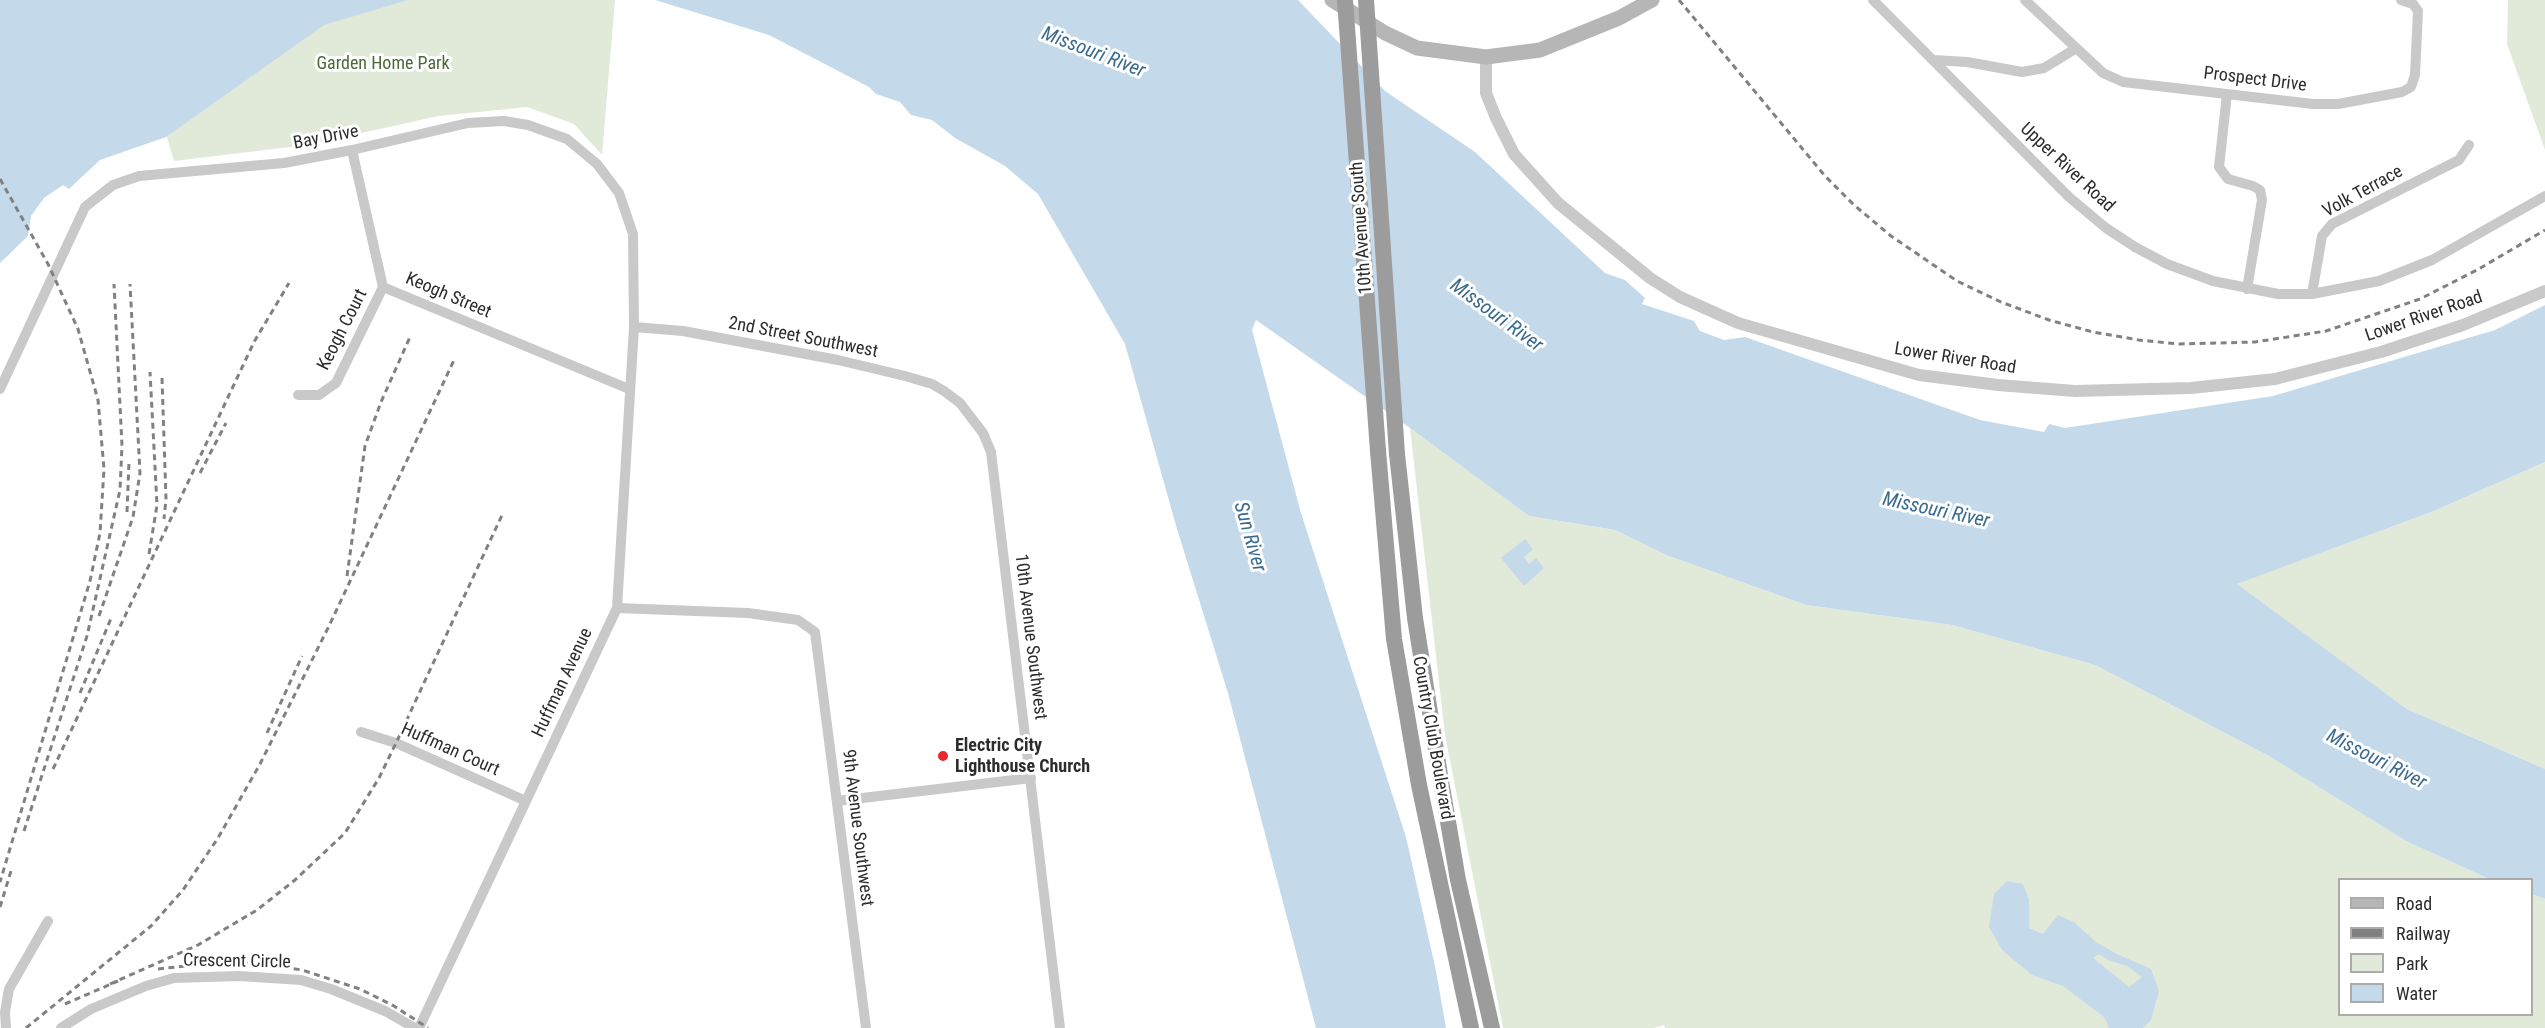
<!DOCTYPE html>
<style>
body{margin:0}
#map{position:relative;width:2545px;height:1028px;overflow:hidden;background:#fff;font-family:"Roboto Condensed",sans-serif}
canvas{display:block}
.legend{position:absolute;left:2338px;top:878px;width:195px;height:138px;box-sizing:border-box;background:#fff;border:2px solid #ababab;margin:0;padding:8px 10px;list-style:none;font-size:18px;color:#2c2c2c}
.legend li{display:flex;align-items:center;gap:12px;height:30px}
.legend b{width:30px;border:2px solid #ababab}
</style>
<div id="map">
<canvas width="2545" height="1028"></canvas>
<ul class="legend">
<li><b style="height:8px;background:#b6b6b6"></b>Road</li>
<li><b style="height:8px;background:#818181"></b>Railway</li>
<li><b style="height:16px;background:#e1ead8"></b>Park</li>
<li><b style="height:16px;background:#c4daeb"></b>Water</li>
</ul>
</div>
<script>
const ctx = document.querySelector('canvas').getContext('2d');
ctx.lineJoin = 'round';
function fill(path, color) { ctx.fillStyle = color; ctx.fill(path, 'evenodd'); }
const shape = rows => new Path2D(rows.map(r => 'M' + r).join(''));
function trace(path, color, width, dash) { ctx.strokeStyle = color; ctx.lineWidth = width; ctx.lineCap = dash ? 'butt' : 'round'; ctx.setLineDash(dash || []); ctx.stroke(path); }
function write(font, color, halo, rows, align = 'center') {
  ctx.font = font + ' "Roboto Condensed",sans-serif'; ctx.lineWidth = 6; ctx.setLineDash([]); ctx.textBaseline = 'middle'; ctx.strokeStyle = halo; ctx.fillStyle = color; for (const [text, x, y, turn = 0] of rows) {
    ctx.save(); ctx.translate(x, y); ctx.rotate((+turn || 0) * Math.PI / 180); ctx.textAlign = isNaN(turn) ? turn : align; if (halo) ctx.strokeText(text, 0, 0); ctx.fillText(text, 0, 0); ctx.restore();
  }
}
fill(shape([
 [370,0,615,0,602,155,574,124,527,107,439,116,307,145,174,161,164,127,288,38],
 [2508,0,2545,0,2545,150,2507,44],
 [1410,428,1529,516,1615,530,1666,555,1806,605,1952,625,2095,665,2267,755,2406,841,2489,879,2340,880,2340,1014,2532,1014,2532,894,2545,899,2545,1028,1665,1028,1664,1025,1654,1028,1503,1028,1445,735],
 [2545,462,2545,769,2407,709,2236,584,2434,511]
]), '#e1ead8');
fill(shape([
 [0,0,408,0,324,25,166,137,100,160,69,189,63,185,44,198,31,216,28,236,0,263],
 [655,0,1298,0,1385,91,1475,152,1605,273,1625,280,1645,298,1642,304,1694,321,1700,331,1724,340,1745,337,1980,420,2044,432,2049,424,2065,428,2273,396,2495,330,2545,305,2545,462,2434,511,2237,584,2407,709,2545,769,2545,899,2532,894,2532,880,2489,879,2406,841,2267,755,2095,665,1952,625,1806,605,1666,555,1615,530,1529,516,1410,428,1256,320,1252,330,1301,513,1406,837,1436,971,1446,1028,1316,1028,1228,693,1177,529,1125,344,1038,194,1005,166,955,138,932,120,911,115,900,102,876,94,869,87,769,35],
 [1525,539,1533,549,1524,557,1529,564,1536,558,1544,568,1524,586,1501,558],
 [2007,881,2023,884,2029,900,2029,928,2043,934,2058,915,2074,922,2096,942,2117,954,2151,969,2159,991,2151,1020,2143,1028,2109,1028,2104,1017,2063,986,2032,975,2002,950,1989,927,1994,894],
 [2099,954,2108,960,2127,966,2142,977,2129,987,2093,958]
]), '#c4daeb');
trace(shape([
 [1873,0,2069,197,2106,228,2135,247,2167,264,2213,281,2278,294,2312,294,2379,281,2432,260,2545,196],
 [2025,0,2103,73,2123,82,2313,104,2338,104,2402,92,2411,87,2415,75,2418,11,2413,4,2401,0],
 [1934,60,1967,62,2022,72,2044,68,2075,49],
 [2227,94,2219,167,2228,179,2253,186,2260,190,2262,200,2247,289],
 [352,150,383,287,629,389],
 [2312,294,2322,236,2332,224,2459,160,2469,145],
 [634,327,683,331,838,360,905,376,932,384,944,391,960,403,983,433,991,452,1060,1028],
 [0,389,85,207,113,185,139,176,284,163,352,150,468,123,504,121,528,125,567,139,597,164,619,193,633,234,634,327,617,608,419,1028],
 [298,395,319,395,336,383,383,287],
 [617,608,748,613,798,620,815,632,866,1028],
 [361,732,396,743,526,801],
 [837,801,1031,778],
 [6,1028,5,1012,9,989,48,921],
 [61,1028,91,1009,146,986,174,978,239,976,301,980,331,989,385,1011,415,1028]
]), '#c9c9c9', 10);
trace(shape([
 [1486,57,1486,93,1496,118,1514,154,1558,203,1650,278,1680,297,1738,323,1919,375,1998,385,2075,391,2191,388,2275,379,2381,352,2463,325,2545,291]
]), '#c9c9c9', 12);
trace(shape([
 [1332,0,1385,33,1417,48,1486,57,1540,50,1619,18,1652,0]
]), '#b6b6b6', 15);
trace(shape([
 [1378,451,1394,639,1419,785,1471,1028],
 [1397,454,1415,618,1440,775,1458,880,1492,1028]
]), '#9c9c9c', 16);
trace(shape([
 [1679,0,1825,176,1854,205,1891,236,1957,281,2001,302,2049,320,2093,332,2139,340,2179,344,2255,342,2326,331,2420,299,2477,270,2545,230],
 [0,179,48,264,78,329,98,400,104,469,100,533,90,581,0,882],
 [162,378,166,499,164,519],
 [200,473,226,423],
 [127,512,129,462],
 [149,554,157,505,150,372],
 [347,576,365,446,381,402,410,337],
 [99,616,133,517,140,473,130,284],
 [80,693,112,616],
 [267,733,302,656],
 [53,769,254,342,289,283],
 [24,831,87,636,120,490,122,446,114,284],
 [0,907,11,871],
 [158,969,221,962,263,964,302,970,360,989,394,1006,428,1028],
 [110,984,198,945,257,910,295,880,345,833,379,778,396,743,503,513],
 [65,1004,118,981],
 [26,1028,151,926,183,890,218,838,260,764,329,626,455,358]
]), '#818181', 3, [6, 4.5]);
trace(shape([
 [1345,0,1378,451],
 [1366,0,1397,454]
]), '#9c9c9c', 16);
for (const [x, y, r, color] of [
 [943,756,6,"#e8282f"]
]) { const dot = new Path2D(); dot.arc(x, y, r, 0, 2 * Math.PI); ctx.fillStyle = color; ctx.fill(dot); trace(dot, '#fff', 2); }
write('18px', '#4d6839', '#fff', [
 ["Garden Home Park",383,64]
]);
write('18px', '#2c2c2c', '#fff', [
 ["Prospect Drive",2255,80,7],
 ["Bay Drive",326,138,-11],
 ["Upper River Road",2067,168,43],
 ["Volk Terrace",2363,192,-29],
 ["10th Avenue South",1362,228,-94],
 ["Keogh Street",448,296,23],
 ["Lower River Road",2424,317,-19],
 ["Keogh Court",343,330,-63],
 ["2nd Street Southwest",803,338,11],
 ["Lower River Road",1955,359,9],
 ["10th Avenue Southwest",1030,637,83],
 ["Huffman Avenue",563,683,-65],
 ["Country Club Boulevard",1432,738,80],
 ["Huffman Court",450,750,24],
 ["9th Avenue Southwest",857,828,83],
 ["Crescent Circle",237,962,1]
]);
write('bold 18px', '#2c2c2c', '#fff', [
 ["Electric City",955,746],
 ["Lighthouse Church",955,767]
], 'left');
write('italic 20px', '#396a8f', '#fff', [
 ["Missouri River",1093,53,21],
 ["Missouri River",1496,316,36],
 ["Missouri River",1936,511,12],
 ["Sun River",1249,537,74],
 ["Missouri River",2376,760,27]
]);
</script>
